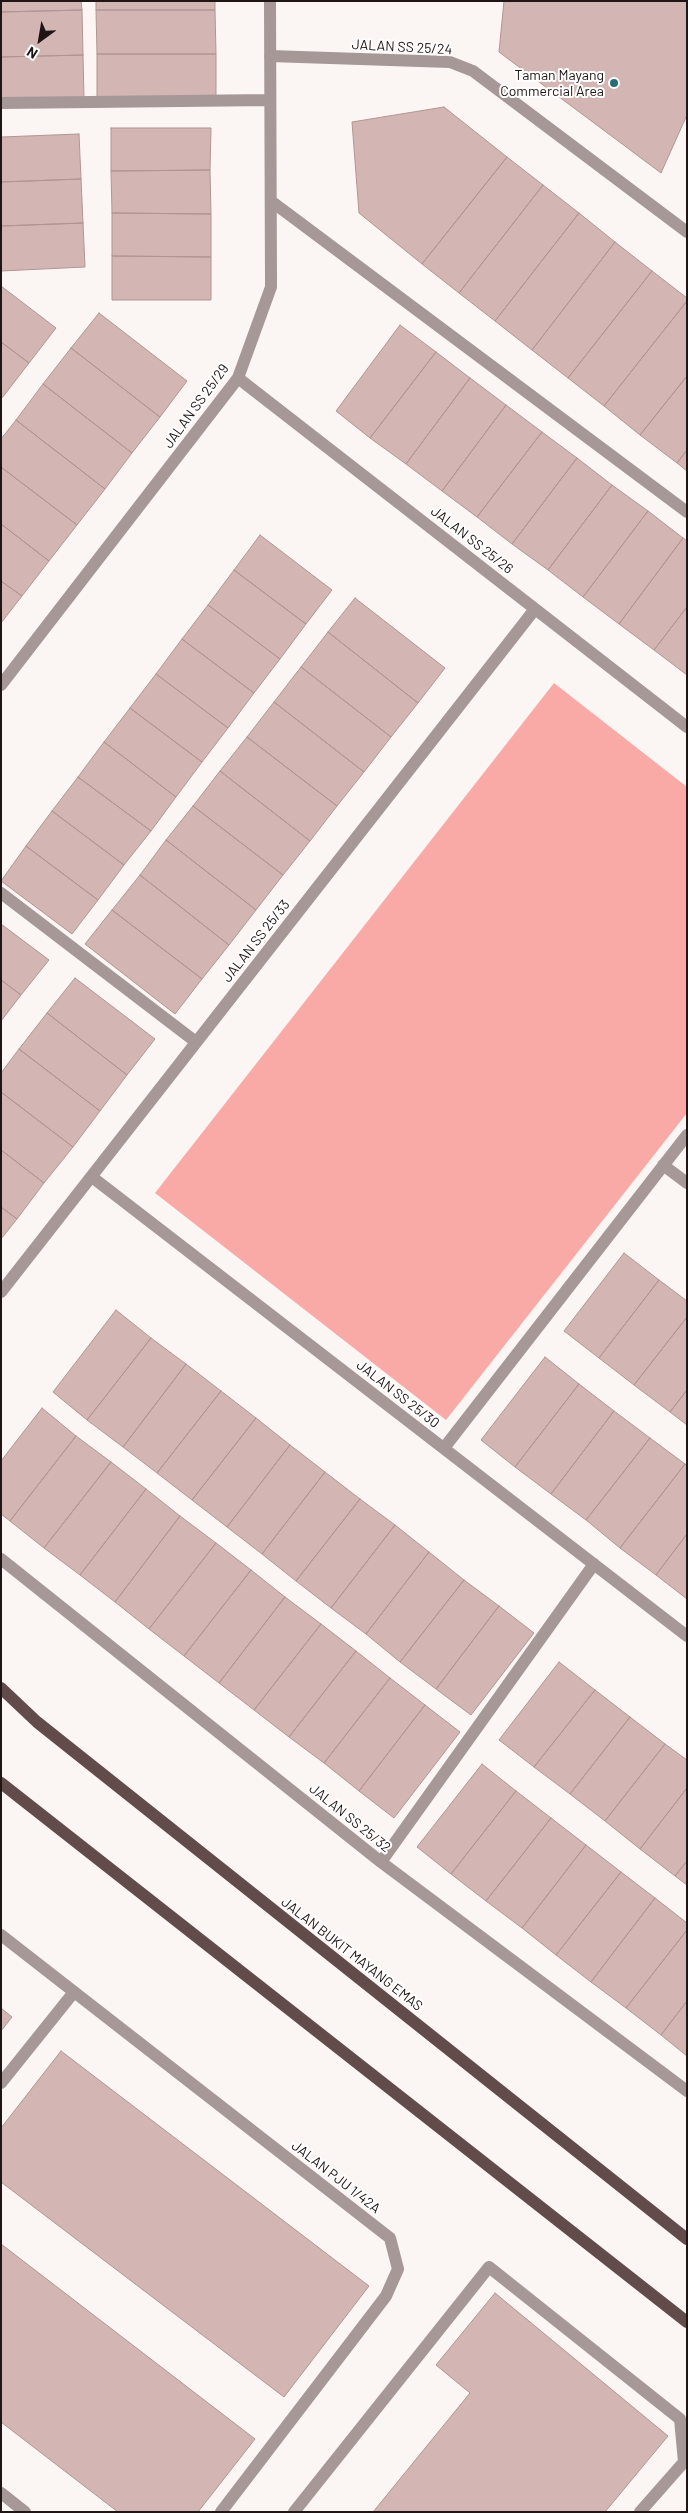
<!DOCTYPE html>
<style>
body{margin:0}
#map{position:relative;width:688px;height:2513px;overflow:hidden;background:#fbf5f4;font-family:Barlow,sans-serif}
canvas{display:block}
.frame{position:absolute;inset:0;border:2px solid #201515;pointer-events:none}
.north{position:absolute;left:15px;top:15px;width:50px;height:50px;-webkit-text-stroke:4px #fff;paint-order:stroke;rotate:212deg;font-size:14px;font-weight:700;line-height:20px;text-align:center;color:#201515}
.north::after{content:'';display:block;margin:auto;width:18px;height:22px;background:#201515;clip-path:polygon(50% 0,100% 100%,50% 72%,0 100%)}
</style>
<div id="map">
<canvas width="688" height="2513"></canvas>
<div class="frame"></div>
<div class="north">N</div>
</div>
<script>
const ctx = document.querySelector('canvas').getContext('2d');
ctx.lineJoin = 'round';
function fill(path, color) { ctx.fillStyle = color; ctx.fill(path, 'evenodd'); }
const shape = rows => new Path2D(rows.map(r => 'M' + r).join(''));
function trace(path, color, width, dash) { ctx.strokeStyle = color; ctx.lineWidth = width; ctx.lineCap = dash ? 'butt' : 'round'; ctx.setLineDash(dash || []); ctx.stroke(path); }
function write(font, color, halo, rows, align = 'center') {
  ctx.font = font + ' Barlow,sans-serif'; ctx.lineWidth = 4; ctx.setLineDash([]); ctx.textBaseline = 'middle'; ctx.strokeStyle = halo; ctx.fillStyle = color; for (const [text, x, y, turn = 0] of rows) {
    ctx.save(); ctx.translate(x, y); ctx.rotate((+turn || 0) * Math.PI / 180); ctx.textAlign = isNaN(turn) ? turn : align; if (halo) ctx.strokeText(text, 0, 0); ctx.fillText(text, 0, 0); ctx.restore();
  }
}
fill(shape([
 [554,683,687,787,687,1113,446,1420,155,1193]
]), '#faaaa6');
const building = shape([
 [1,1,81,1,82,10,1,12,1,1],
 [96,1,215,1,215,10,96,10,96,1],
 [504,1,687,1,687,115,661,173,499,52,504,1],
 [82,10,83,55,1,57,1,12,82,10],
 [96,10,215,10,216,54,97,54,96,10],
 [97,54,216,54,216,98,97,99,97,54],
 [83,55,84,99,1,100,1,57,83,55],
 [444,107,507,157,422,264,359,213,352,122,444,107],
 [111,128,211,128,210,170,111,171,111,128],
 [79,134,81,179,1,182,1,137,79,134],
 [507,157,543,185,459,293,422,264,507,157],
 [210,170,211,214,112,213,111,171,210,170],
 [81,179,83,223,1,226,1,182,81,179],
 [543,185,579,213,495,321,459,293,543,185],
 [112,213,211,214,211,257,112,256,112,213],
 [579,213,615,242,532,350,495,321,579,213],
 [83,223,85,267,1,271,1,226,83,223],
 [615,242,652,271,568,378,532,350,615,242],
 [112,256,211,257,211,300,112,300,112,256],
 [652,271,687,298,687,301,604,406,568,378,652,271],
 [1,286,56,328,29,363,1,342,1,286],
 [687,301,687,376,640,435,604,406,687,301],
 [99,313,187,381,160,417,71,348,99,313],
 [400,325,436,352,370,438,336,411,400,325],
 [1,342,29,363,2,398,1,398,1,342],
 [71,348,160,417,132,453,43,384,71,348],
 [436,352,470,378,406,464,370,438,436,352],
 [687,376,687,450,677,463,640,435,687,376],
 [470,378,506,405,442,491,406,464,470,378],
 [43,384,132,453,105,489,16,420,43,384],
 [506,405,542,432,477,517,442,491,506,405],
 [16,420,105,489,77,525,1,467,1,439,16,420],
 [542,432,577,458,512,544,477,517,542,432],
 [687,450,687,471,677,463,687,450],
 [577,458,612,485,548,570,512,544,577,458],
 [1,467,77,525,49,561,1,524,1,467],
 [612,485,648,511,583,597,548,570,612,485],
 [648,511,683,538,619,624,583,597,648,511],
 [1,524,49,561,22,596,1,581,1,524],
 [260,535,332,590,306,624,234,570,260,535],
 [683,538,687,541,687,607,654,650,619,624,683,538],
 [234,570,306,624,280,659,208,605,234,570],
 [1,581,22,596,1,623,1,581],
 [355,598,445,668,418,703,328,632,355,598],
 [208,605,280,659,254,693,182,639,208,605],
 [687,607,687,675,654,650,687,607],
 [328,632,418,703,391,737,301,667,328,632],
 [182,639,254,693,228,728,156,674,182,639],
 [301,667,391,737,364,772,274,702,301,667],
 [156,674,228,728,202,762,130,708,156,674],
 [274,702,364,772,337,806,247,737,274,702],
 [130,708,202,762,176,797,104,742,130,708],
 [247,737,337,806,310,841,220,771,247,737],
 [104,742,176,797,151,831,78,777,104,742],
 [220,771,310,841,283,875,193,806,220,771],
 [78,777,151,831,124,865,52,811,78,777],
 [193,806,283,875,256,910,166,840,193,806],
 [52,811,124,865,98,900,26,846,52,811],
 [166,840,256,910,229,945,140,875,166,840],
 [26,846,98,900,72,934,1,881,26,846],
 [140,875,229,945,202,979,112,910,140,875],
 [112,910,202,979,175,1014,85,944,112,910],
 [1,924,49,960,21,995,1,980,1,924],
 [75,978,155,1039,127,1075,47,1013,75,978],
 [1,980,21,995,1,1021,1,980],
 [47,1013,127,1075,100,1111,19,1049,47,1013],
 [19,1049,100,1111,73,1147,1,1092,1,1073,19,1049],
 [1,1092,73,1147,44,1183,1,1150,1,1092],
 [1,1150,44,1183,17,1219,1,1207,1,1150],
 [1,1207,17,1219,1,1239,1,1207],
 [624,1253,659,1280,599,1358,564,1331,624,1253],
 [659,1280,687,1301,687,1317,634,1385,599,1358,659,1280],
 [116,1310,151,1338,87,1420,53,1392,116,1310],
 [687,1317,687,1390,670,1412,634,1385,687,1317],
 [151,1338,186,1364,123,1447,87,1420,151,1338],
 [545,1357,579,1384,515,1467,481,1440,545,1357],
 [186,1364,221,1391,157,1473,123,1447,186,1364],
 [579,1384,614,1411,551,1494,515,1467,579,1384],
 [687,1390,687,1425,670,1412,687,1390],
 [221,1391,256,1418,192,1500,157,1473,221,1391],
 [42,1408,76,1436,10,1521,1,1514,1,1461,42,1408],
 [614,1411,650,1438,586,1520,551,1494,614,1411],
 [256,1418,290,1445,227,1527,192,1500,256,1418],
 [76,1436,111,1462,44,1548,10,1521,76,1436],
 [650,1438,685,1464,620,1548,586,1520,650,1438],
 [290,1445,325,1472,262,1554,227,1527,290,1445],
 [111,1462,146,1489,80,1575,44,1548,111,1462],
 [685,1464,687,1466,687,1534,656,1575,620,1548,685,1464],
 [325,1472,360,1499,296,1581,262,1554,325,1472],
 [146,1489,180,1516,115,1602,80,1575,146,1489],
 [360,1499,395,1525,331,1608,296,1581,360,1499],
 [180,1516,216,1543,149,1629,115,1602,180,1516],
 [395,1525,429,1552,366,1634,331,1608,395,1525],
 [687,1534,687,1599,656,1575,687,1534],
 [216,1543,251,1570,184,1656,149,1629,216,1543],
 [429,1552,464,1580,400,1662,366,1634,429,1552],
 [251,1570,285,1597,219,1683,184,1656,251,1570],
 [464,1580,499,1606,436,1689,400,1662,464,1580],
 [285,1597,321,1624,254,1710,219,1683,285,1597],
 [499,1606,534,1633,471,1715,436,1689,499,1606],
 [321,1624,356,1651,289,1737,254,1710,321,1624],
 [356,1651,390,1678,324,1763,289,1737,356,1651],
 [559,1662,595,1690,534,1767,499,1740,559,1662],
 [390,1678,425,1705,359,1791,324,1763,390,1678],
 [595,1690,630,1717,570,1794,534,1767,595,1690],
 [425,1705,460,1732,394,1818,359,1791,425,1705],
 [630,1717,665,1744,605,1821,570,1794,630,1717],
 [665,1744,687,1760,687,1788,640,1849,605,1821,665,1744],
 [482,1764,516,1791,451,1874,417,1847,482,1764],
 [687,1788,687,1861,675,1876,640,1849,687,1788],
 [516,1791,551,1818,486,1901,451,1874,516,1791],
 [551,1818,586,1845,522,1928,486,1901,551,1818],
 [586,1845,621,1872,556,1955,522,1928,586,1845],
 [687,1861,687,1885,675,1876,687,1861],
 [621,1872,655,1898,591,1982,556,1955,621,1872],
 [655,1898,687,1923,687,1930,626,2008,591,1982,655,1898],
 [687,1930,687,2001,661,2035,626,2008,687,1930],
 [687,2001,687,2056,661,2035,687,2001],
 [1,2008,12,2017,1,2031,1,2008],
 [61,2051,369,2286,284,2397,1,2182,1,2128,61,2051],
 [1,2244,255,2439,198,2512,118,2512,1,2422,1,2244],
 [495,2293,668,2436,605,2512,373,2512,470,2393,436,2365,495,2293]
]);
fill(building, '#d3b5b3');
trace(building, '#b29593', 1);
trace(shape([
 [270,56,450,62,473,71,687,232],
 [1,103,270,100],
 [271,201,687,512],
 [238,378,687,727],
 [1,685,238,378,271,287,270,1],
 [1,893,196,1042],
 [663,1165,687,1183],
 [92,1177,687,1636],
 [1,1292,535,609],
 [444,1448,687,1135],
 [1,1559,381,1862,687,2091],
 [381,1862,594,1564],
 [1,1935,390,2238,398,2269,386,2296,221,2512],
 [1,2083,74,1992],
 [1,2493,25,2512],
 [294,2512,489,2267,680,2419,684,2462,640,2512]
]), '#a59897', 12);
trace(shape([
 [1,1688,37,1722,687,2239],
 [1,1783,687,2322]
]), '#624c4b', 12);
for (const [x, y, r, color] of [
 [614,83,5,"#256f76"]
]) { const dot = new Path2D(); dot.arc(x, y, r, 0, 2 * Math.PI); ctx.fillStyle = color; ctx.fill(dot); trace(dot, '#fff', 2); }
write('14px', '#201515', '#fff', [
 ["JALAN SS 25/24",402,47,3],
 ["JALAN SS 25/29",196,406,-54],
 ["JALAN SS 25/26",472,540,38],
 ["JALAN SS 25/33",256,941,-52],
 ["JALAN SS 25/30",398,1394,38],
 ["JALAN SS 25/32",350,1818,39],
 ["JALAN BUKIT MAYANG EMAS",352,1954,38],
 ["JALAN PJU 1/42A",336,2177,38]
]);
write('14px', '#201515', '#fff', [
 ["Taman Mayang",604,75],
 ["Commercial Area",604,91]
], 'right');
</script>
